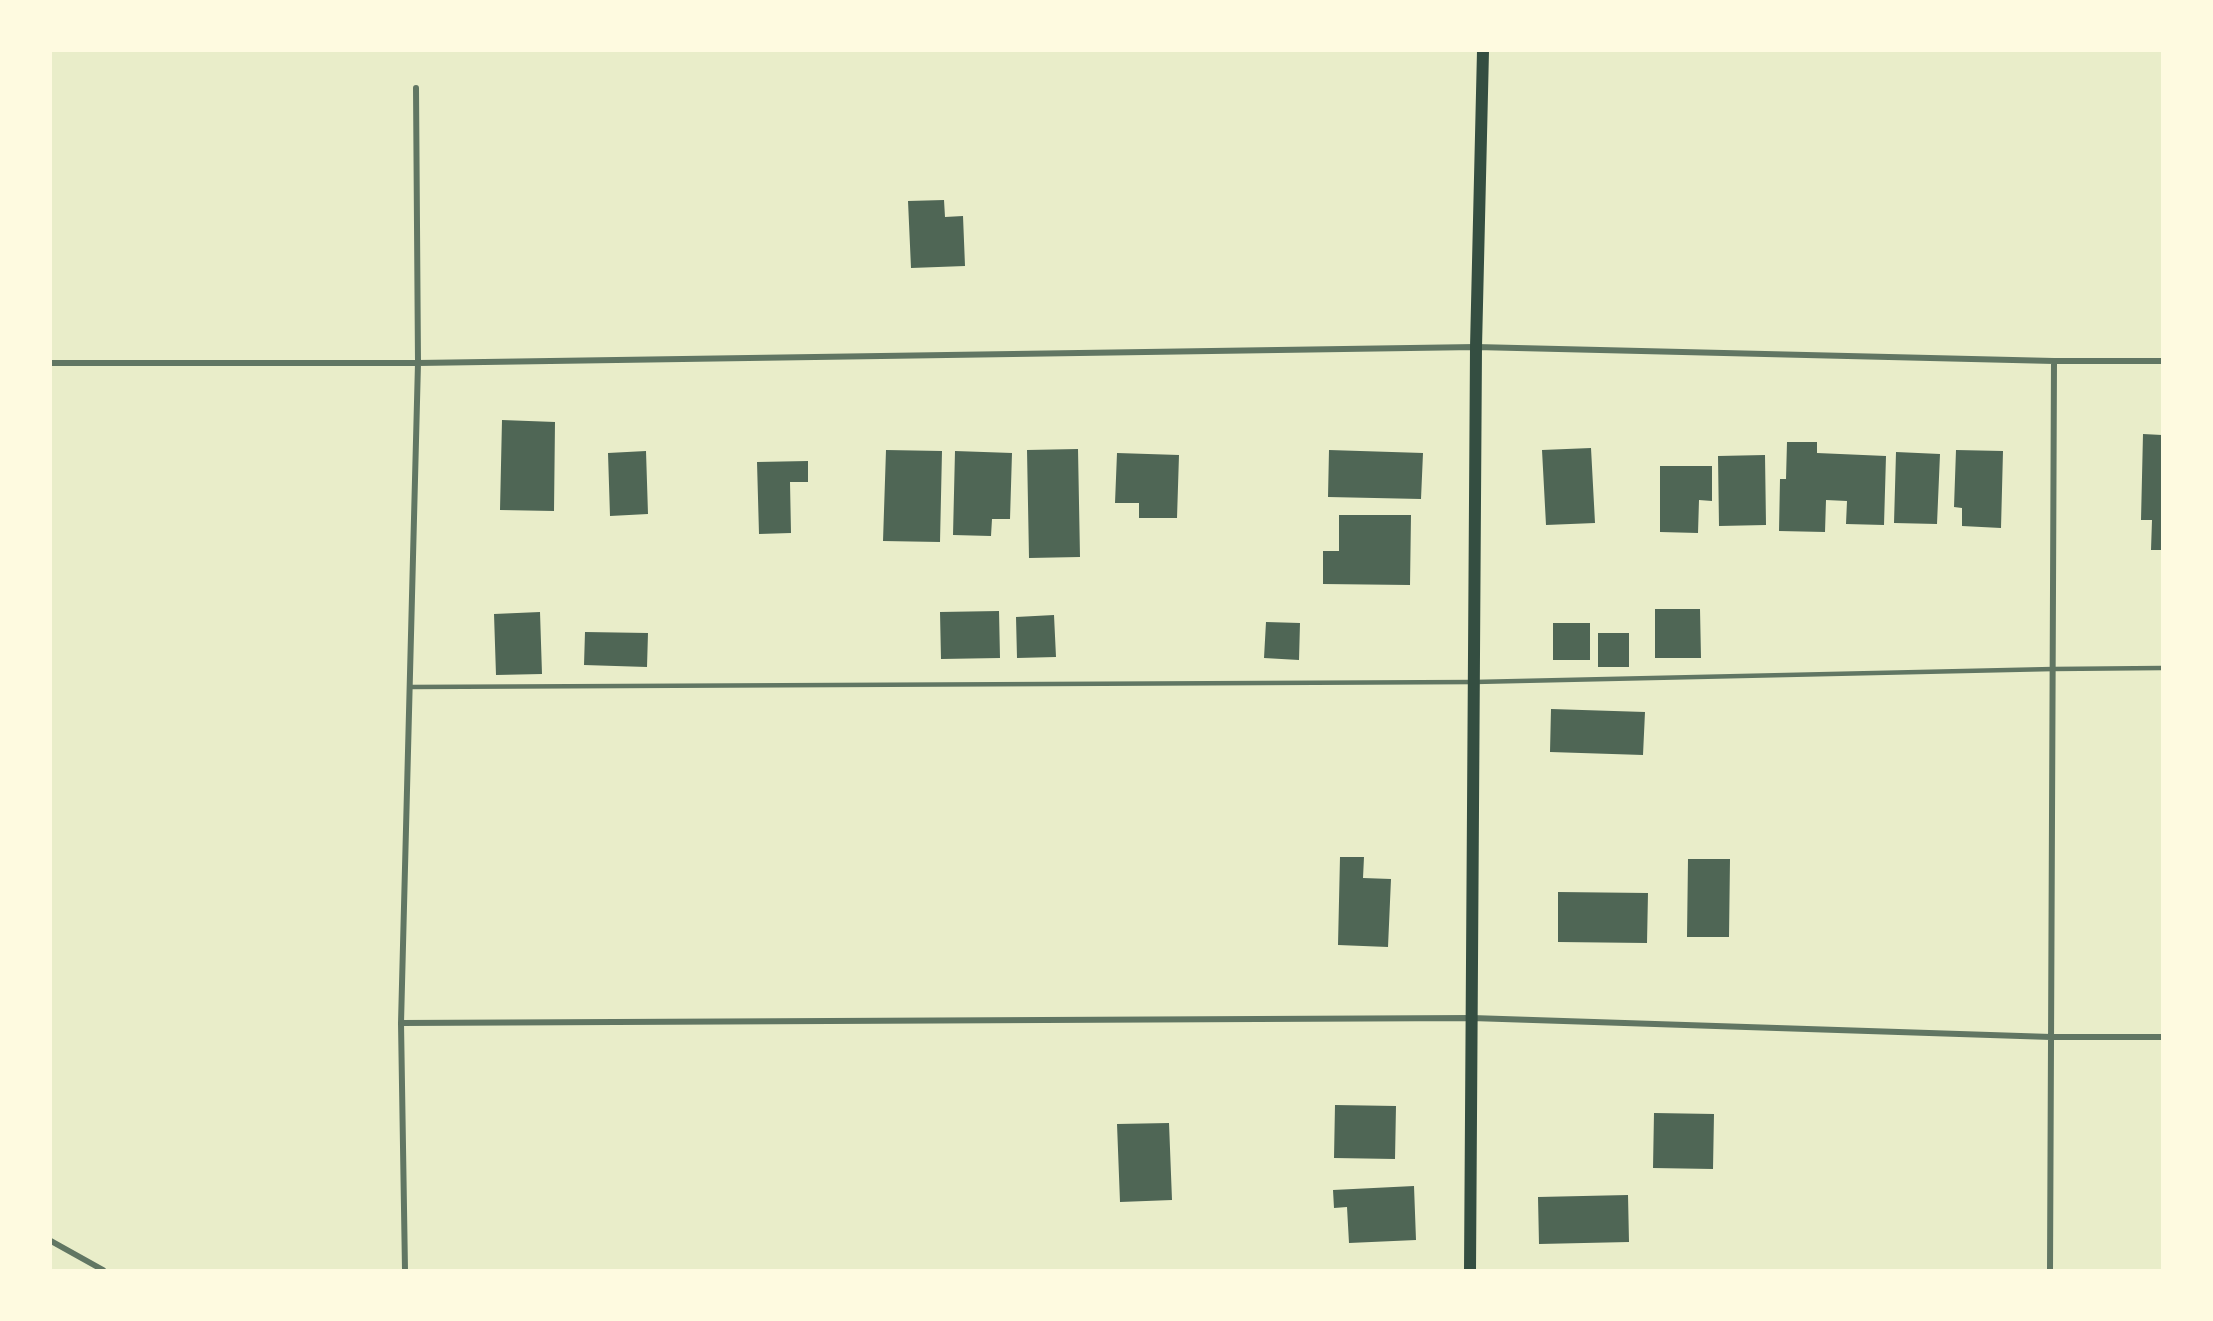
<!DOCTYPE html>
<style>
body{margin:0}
#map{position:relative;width:2213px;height:1321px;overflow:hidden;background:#e9edc9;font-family:Commissioner,sans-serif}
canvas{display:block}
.frame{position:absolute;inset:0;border:52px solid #fefae0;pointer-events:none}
</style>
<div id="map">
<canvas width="2213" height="1321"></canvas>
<div class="frame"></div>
</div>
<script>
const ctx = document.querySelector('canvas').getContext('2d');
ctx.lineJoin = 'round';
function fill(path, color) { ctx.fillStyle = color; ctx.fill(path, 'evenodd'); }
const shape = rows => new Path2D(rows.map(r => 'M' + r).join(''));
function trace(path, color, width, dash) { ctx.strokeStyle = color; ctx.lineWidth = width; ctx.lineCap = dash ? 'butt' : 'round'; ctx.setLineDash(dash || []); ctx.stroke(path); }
fill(shape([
 [944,200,945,217,963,216,965,266,911,268,908,201],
 [502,420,555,422,554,511,500,510],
 [2143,434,2162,435,2162,550,2151,550,2152,520,2141,520],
 [1787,442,1817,442,1817,453,1886,456,1884,525,1846,524,1847,501,1826,500,1825,532,1779,531,1780,479,1786,479],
 [1591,448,1595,523,1546,525,1542,450],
 [1078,449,1080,557,1029,558,1027,450],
 [886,450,942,451,940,542,883,541],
 [1329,450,1423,453,1421,499,1328,497],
 [1956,450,2003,451,2001,528,1962,526,1962,508,1954,507],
 [646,451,648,514,610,516,608,453],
 [955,451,1012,453,1010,519,992,519,991,536,953,535],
 [1896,452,1940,454,1937,524,1894,523],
 [1117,453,1179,455,1177,518,1139,518,1139,503,1115,503],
 [1765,455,1766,525,1719,526,1718,456],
 [808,461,808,482,790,482,791,533,759,534,757,462],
 [1660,466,1712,466,1712,501,1699,500,1698,533,1660,532],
 [1339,515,1411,515,1410,585,1323,584,1323,551,1339,551],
 [1655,609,1700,609,1701,658,1655,658],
 [999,611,1000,658,941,659,940,612],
 [540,612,542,674,496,675,494,614],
 [1054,615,1056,657,1017,658,1016,617],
 [1266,622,1300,623,1299,660,1264,658],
 [1553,623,1590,623,1590,660,1553,660],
 [585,632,648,633,647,667,584,665],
 [1598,633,1629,633,1629,667,1598,667],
 [1551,709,1645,712,1643,755,1550,752],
 [1340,857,1364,857,1363,878,1391,879,1388,947,1338,945],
 [1688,859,1730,859,1729,937,1687,937],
 [1558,892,1648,893,1647,943,1558,942],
 [1335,1105,1396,1106,1395,1159,1334,1158],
 [1654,1113,1714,1114,1713,1169,1653,1168],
 [1169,1123,1172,1200,1120,1202,1117,1124],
 [1414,1186,1416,1240,1349,1243,1347,1207,1334,1208,1333,1190],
 [1628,1195,1629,1242,1539,1244,1538,1197]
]), '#4f6655');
trace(shape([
 [410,687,1474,682,2053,669,2162,668]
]), '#617663', 4.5);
trace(shape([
 [51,363,418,363,1476,347,2054,361,2162,361],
 [401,1023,1472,1018,2051,1037,2162,1037],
 [51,1241,103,1270],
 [405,1270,401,1023,418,363,416,88],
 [2050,1270,2054,361]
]), '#617663', 6);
trace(shape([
 [1470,1270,1476,347,1483,51]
]), '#344e41', 12);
</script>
